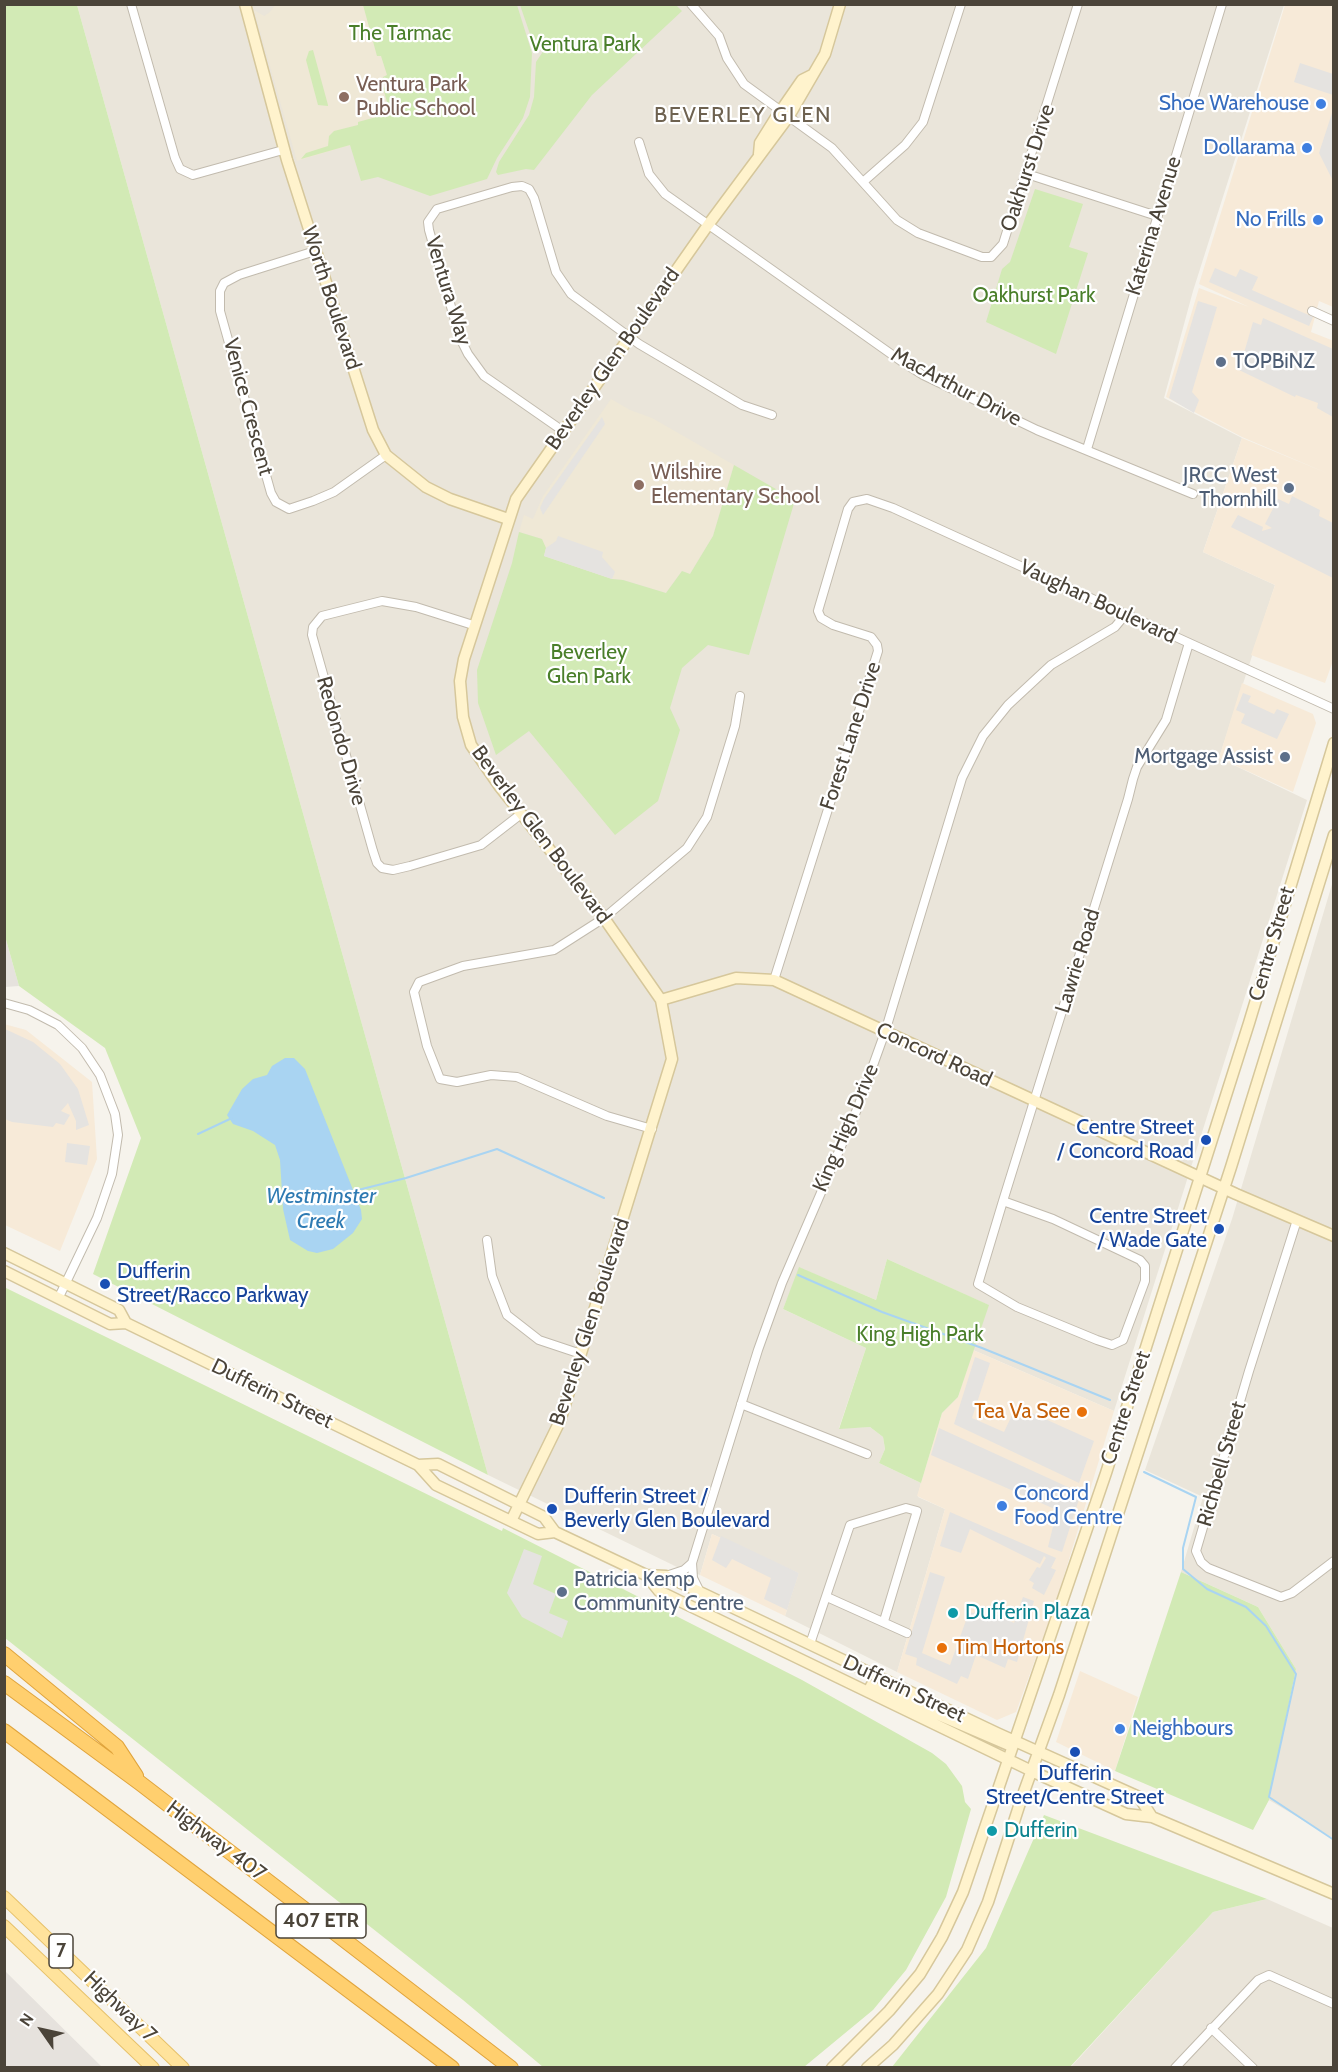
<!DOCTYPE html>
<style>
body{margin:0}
#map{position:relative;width:1338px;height:2072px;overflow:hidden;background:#f6f3ec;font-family:Cabin,sans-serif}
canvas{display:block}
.frame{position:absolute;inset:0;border:6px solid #4b4439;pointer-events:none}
.north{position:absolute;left:12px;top:2000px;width:60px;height:60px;-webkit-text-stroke:4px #fff;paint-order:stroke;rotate:304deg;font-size:16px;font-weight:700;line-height:24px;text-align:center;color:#4b4439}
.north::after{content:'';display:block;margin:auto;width:21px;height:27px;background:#4b4439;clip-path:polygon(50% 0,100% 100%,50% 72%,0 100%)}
</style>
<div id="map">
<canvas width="1338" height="2072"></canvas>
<div class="frame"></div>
<div class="north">N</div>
</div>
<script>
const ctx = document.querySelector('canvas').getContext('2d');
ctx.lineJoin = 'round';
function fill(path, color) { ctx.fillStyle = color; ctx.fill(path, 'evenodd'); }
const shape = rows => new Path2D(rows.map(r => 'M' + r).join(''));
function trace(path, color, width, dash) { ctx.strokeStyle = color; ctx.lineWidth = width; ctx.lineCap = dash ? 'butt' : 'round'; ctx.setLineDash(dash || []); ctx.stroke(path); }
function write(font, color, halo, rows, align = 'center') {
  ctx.font = font + ' Cabin,sans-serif'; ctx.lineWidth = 4.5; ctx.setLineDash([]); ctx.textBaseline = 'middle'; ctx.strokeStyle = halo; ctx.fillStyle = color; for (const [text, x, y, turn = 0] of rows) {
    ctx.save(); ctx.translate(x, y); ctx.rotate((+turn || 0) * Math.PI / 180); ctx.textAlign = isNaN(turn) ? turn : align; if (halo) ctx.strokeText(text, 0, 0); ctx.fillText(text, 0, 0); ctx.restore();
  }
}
fill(shape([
 [77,5,1284,5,1193,291,1164,398,1242,438,1203,552,1275,585,1219,758,1307,800,1114,1411,973,1350,988,1305,887,1259,876,1300,800,1268,783,1309,866,1348,839,1428,870,1427,883,1437,885,1449,879,1463,921,1483,918,1497,945,1509,897,1672,785,1616,798,1573,712,1534,700,1575,677,1567,488,1475],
 [1333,881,1333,1838,1269,1800,1296,1669,1258,1607,1181,1572,1203,1497,1145,1470,1232,1219],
 [1267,1899,1333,1928,1333,2067,1070,2068,1213,1912]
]), '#eae5da');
fill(shape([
 [1285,5,1333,5,1333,307,1319,301,1311,332,1334,341,1334,658,1325,683,1251,655,1275,585,1203,552,1242,438,1329,474,1242,437,1166,397,1199,288,1249,307,1199,284],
 [1242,683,1313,714,1316,723,1293,792,1219,758],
 [4,1024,26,1030,92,1082,97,1159,60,1251,5,1225],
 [973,1350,1114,1411,1056,1602,1016,1712,997,1720,897,1672,945,1509,917,1496,942,1413,958,1397],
 [712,1534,799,1573,785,1616,700,1575],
 [1080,1671,1138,1697,1115,1771,1056,1742]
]), '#f7ead8');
fill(shape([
 [5,936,19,986,5,987],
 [4,1971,5,1971,102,2067,5,2067]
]), '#e6e2dd');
fill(shape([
 [275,5,440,5,401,125,351,145,297,161,254,10,264,16,270,12],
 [611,399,630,410,652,418,734,465,713,536,690,574,682,571,666,593,624,580,612,579,544,556,542,539,519,532,524,515,533,519,543,496]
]), '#efe8d6');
fill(shape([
 [4,5,77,5,488,1475,93,1274,141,1138,105,1048,19,986,5,936],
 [363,5,517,5,532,53,530,97,523,118,497,158,487,179,430,196,378,177,361,181,350,145,301,159,306,153,328,146,329,136,334,131,358,125,358,122,380,116,379,112,389,109,383,88,386,87,383,77,387,75,381,56,377,56],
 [676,5,682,11,592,95,534,170,526,169,498,175,496,172,499,162,529,115,534,97,536,62,544,50,541,44,531,37,520,5],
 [313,50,328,105,328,106,318,105,306,60,309,51],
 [1035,189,1083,204,1069,247,1088,253,1056,354,986,322,1002,269,1010,262],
 [734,465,795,500,749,655,708,645,682,668,670,708,680,730,658,801,615,835,529,731,496,755,478,703,477,670,512,563,519,532,542,539,546,548,544,556,612,579,623,580,666,593,682,571,690,574,713,536],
 [887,1259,989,1305,958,1397,942,1413,921,1483,879,1463,885,1449,883,1437,870,1427,839,1429,866,1348,783,1309,799,1267,876,1300],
 [4,1287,502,1531,503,1528,802,1680,932,1753,946,1764,962,1786,965,1802,971,1809,946,1897,906,1970,873,2010,804,2067,543,2067,463,2000,5,1638],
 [1181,1572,1258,1607,1296,1669,1269,1800,1253,1830,1115,1771],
 [1044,1815,1267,1899,1213,1912,1070,2067,892,2067,986,1948]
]), '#d2eab5');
fill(shape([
 [1300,63,1333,74,1333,95,1294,82],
 [1333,110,1333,181,1319,153],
 [1215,268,1236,277,1240,269,1258,277,1252,290,1313,317,1309,326,1209,282],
 [1198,301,1217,307,1192,392,1199,400,1194,413,1169,398],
 [1263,318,1333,349,1333,417,1317,408,1318,403,1296,395,1295,397,1239,370,1253,322,1261,325],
 [602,417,605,424,543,515,540,508,544,499],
 [1292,496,1320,510,1319,516,1333,523,1333,578,1231,527,1238,515,1263,527,1262,531,1272,528,1265,524,1278,499,1289,504],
 [558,536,603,552,602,557,615,572,612,579,544,556,546,548,556,541],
 [1243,693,1251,696,1248,702,1274,714,1277,709,1289,714,1277,739,1241,723,1245,714,1236,710],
 [5,1029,33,1042,60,1064,78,1089,89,1125,76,1130,76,1121,68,1103,61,1111,70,1115,64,1125,56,1123,53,1127,12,1122,5,1119],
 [67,1143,90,1146,87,1165,65,1162],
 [975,1357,990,1363,972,1418,1004,1432,1014,1411,1022,1415,1025,1410,1094,1441,1079,1483,954,1424],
 [939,1428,1081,1493,1062,1552,1048,1547,1057,1510,931,1455],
 [950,1512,1056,1558,1051,1568,1056,1570,1044,1595,1032,1588,1034,1583,1029,1580,1037,1567,1040,1568,1046,1558,1044,1556,1040,1564,970,1529,961,1553,940,1546],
 [721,1536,799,1573,787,1610,764,1599,771,1578,732,1559,726,1568,712,1560],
 [524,1549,542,1556,533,1584,556,1594,549,1613,568,1621,562,1638,522,1617,507,1593],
 [930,1572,945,1577,922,1653,950,1665,969,1612,974,1613,979,1606,1014,1623,1023,1597,1034,1601,1017,1662,1008,1659,1005,1668,976,1655,968,1679,961,1676,957,1684,916,1665,917,1658,905,1654]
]), '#e5e3e0');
fill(shape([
 [285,1058,294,1058,305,1069,361,1210,362,1219,353,1233,333,1249,317,1253,308,1251,290,1240,283,1209,280,1160,275,1145,253,1131,233,1124,227,1115,242,1089,253,1079,267,1075,272,1066]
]), '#a9d4f2');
trace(shape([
 [198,1134,232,1118],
 [354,1191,406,1178,497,1149,604,1198],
 [798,1275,882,1312,982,1348,1110,1400],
 [1144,1472,1196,1497,1183,1548,1183,1569,1207,1589,1246,1607,1266,1626,1296,1674,1269,1797,1334,1840]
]), '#a9d4f2', 2);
const street = shape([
 [131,4,175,158,180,169,193,175,283,150],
 [691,4,719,36,727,58,744,84,832,148,897,220,918,233,982,257,991,257,1003,244,1078,4],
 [639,142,649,174,665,194,901,361,923,375,1037,430,1193,494],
 [1027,174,1157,216],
 [863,182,905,145,923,122,961,4],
 [315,251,239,275,224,283,220,291,220,311,271,493,276,502,289,509,313,501,334,492,386,455],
 [1312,311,1334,321],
 [563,431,484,376,468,354,460,338,429,230,428,222,437,209,512,187,522,186,529,189,534,198,556,272,571,294,639,344,742,405,772,415],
 [1087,449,1222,4],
 [473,625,416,607,382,601,322,616,313,627,312,635,373,851,377,863,382,868,393,870,410,866,481,845,521,814],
 [774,980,878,651,877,645,871,637,833,625,821,618,818,611,848,509,853,502,867,499,893,508,1334,709],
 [4,1003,29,1010,58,1025,82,1048,100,1075,115,1114,118,1135,112,1174,97,1218,59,1297],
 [652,1129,607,1116,517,1077,491,1075,457,1082,440,1079,427,1046,414,992,419,982,463,966,554,950,604,918,687,848,707,817,735,726,740,696],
 [1003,1201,1053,1219,1140,1260,1145,1266,1145,1281,1123,1340,1112,1345,1097,1340,1017,1307,978,1284,1003,1201,1128,799,1133,779,1137,767,1166,720,1189,643],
 [1297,1220,1249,1371,1196,1551,1201,1562,1208,1568,1281,1597,1292,1593,1334,1561],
 [487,1240,492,1276,507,1315,539,1340,581,1354],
 [741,1404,867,1454],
 [666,1576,684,1570,692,1563],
 [700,1592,693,1578,692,1563,758,1350,782,1283,858,1107,885,1032,962,778,983,736,1008,705,1051,665,1115,627,1125,615],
 [827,1597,907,1633],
 [810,1644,850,1525,906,1508,917,1511,884,1621],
 [1211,2028,1253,2068],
 [1175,2068,1258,1980,1269,1975,1334,2004]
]);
const secondary = shape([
 [245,4,287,160,373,430,386,455,426,487,450,499,508,519],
 [759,154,760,143,775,119,802,80,812,75],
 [661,1000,736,978,774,980,1236,1194,1334,1236],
 [4,1253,119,1310,126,1323],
 [4,1271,110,1324,126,1323,418,1465,436,1485,538,1534,555,1532],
 [418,1465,438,1464,544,1517,555,1532,646,1575,659,1591,1038,1774,1126,1814,1152,1817,1334,1894],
 [511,1521,560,1421,672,1059,661,1000,604,918,500,787,471,745,463,717,460,681,464,659,516,499,708,225,789,116,825,54,840,4],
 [646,1575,666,1576,997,1733,1139,1797,1152,1817],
 [871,1686,1011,1746],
 [832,2068,889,2011,920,1974,942,1937,963,1892,1106,1473,1249,1023,1334,743],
 [867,2068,893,2045,938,1994,967,1950,988,1902,1021,1800,1059,1695,1231,1167,1334,835]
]);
const primary = shape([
 [4,1897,183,2068],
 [4,1926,153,2068]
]);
const highway = shape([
 [4,1654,117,1747,136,1776],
 [4,1683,140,1783,511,2068],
 [4,1731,452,2068]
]);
trace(street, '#c2bbae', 10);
trace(secondary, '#d6c79b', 13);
trace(primary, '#e6c16a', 14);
trace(highway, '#e0a43c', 16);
trace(street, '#fff', 8);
trace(secondary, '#fff3cd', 10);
trace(primary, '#ffe39c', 12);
trace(highway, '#ffcf6e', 14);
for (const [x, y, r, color] of [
 [344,97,6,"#8d6e63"],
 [1321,104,6,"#3f7fe0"],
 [1307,148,6,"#3f7fe0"],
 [1318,220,6,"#3f7fe0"],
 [1221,362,6,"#5c6f8a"],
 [639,485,6,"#8d6e63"],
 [1289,488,6,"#5c6f8a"],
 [1285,757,6,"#5c6f8a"],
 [1206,1140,6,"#1a4fb4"],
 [1219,1229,6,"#1a4fb4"],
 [105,1284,6,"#1a4fb4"],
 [1082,1412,6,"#e8710a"],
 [1002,1506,6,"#3f7fe0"],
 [552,1509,6,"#1a4fb4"],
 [562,1592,6,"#5c6f8a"],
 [953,1613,6,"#0f9aa8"],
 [942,1648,6,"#e8710a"],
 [1120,1729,6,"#3f7fe0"],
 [1075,1752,6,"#1a4fb4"],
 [992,1831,6,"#0f9aa8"]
]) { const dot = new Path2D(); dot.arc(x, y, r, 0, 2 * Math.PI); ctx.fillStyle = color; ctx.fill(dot); trace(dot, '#fff', 2); }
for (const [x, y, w] of [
 [321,1921,90],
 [61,1951,24]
]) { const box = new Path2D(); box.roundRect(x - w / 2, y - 17, w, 34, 4.5); ctx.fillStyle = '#fff'; ctx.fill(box); trace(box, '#4b4439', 1.5); }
write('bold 20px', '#4b4439', null, [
 ["407 ETR",321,1921],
 ["7",61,1951]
]);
write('21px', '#4a7f2a', '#fff', [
 ["The Tarmac",400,34],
 ["Ventura Park",585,45],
 ["Oakhurst Park",1034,296],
 ["Beverley",589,653],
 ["Glen Park",589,677],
 ["King High Park",920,1335]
]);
write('21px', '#785e54', '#fff', [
 ["Ventura Park",356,85],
 ["Public School",356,109],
 ["Wilshire",651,473],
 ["Elementary School",651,497]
], 'left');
write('21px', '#366cbe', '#fff', [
 ["Shoe Warehouse",1309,104],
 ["Dollarama",1295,148],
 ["No Frills",1306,220],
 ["Concord",1014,1494,"left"],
 ["Food Centre",1014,1518,"left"],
 ["Neighbours",1132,1729,"left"]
], 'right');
write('21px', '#4b4439', '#fff', [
 ["Oakhurst Drive",1028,168,-72],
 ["Katerina Avenue",1154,226,-73],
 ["Ventura Way",448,291,73],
 ["Worth Boulevard",331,298,72],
 ["Beverley Glen Boulevard",613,359,-55],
 ["MacArthur Drive",956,387,28],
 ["Venice Crescent",248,407,75],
 ["Vaughan Boulevard",1098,602,25],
 ["Forest Lane Drive",851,736,-72],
 ["Redondo Drive",341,741,74],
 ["Beverley Glen Boulevard",541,835,53],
 ["Centre Street",1272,944,-74],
 ["Lawrie Road",1078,961,-73],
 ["Concord Road",934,1055,25],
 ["King High Drive",846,1128,-67],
 ["Beverley Glen Boulevard",590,1322,-72],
 ["Dufferin Street",272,1394,26],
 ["Centre Street",1126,1408,-72],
 ["Richbell Street",1222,1464,-74],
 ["Dufferin Street",904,1689,25],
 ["Highway 407",216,1841,37],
 ["Highway 7",120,2007,44]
]);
write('21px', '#4e5e75', '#fff', [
 ["TOPBiNZ",1233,362],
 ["JRCC West",1277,476,"right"],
 ["Thornhill",1277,500,"right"],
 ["Mortgage Assist",1273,757,"right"],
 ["Patricia Kemp",574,1580],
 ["Community Centre",574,1604]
], 'left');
write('21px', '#164399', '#fff', [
 ["Centre Street",1194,1128],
 ["/ Concord Road",1194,1152],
 ["Centre Street",1207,1217],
 ["/ Wade Gate",1207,1241],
 ["Dufferin",117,1272,"left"],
 ["Street/Racco Parkway",117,1296,"left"],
 ["Dufferin Street /",564,1497,"left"],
 ["Beverly Glen Boulevard",564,1521,"left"],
 ["Dufferin",1075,1774,"center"],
 ["Street/Centre Street",1075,1798,"center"]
], 'right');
write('21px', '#c56008', '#fff', [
 ["Tea Va See",1070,1412],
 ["Tim Hortons",954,1648,"left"]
], 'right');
write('21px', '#0d838f', '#fff', [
 ["Dufferin Plaza",965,1613],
 ["Dufferin",1004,1831]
], 'left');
ctx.letterSpacing = '1.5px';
write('22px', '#6e6250', '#fff', [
 ["BEVERLEY GLEN",743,116]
]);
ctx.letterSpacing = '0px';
write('italic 22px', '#2e7ab2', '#fff', [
 ["Westminster",321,1197],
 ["Creek",321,1222]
]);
</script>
